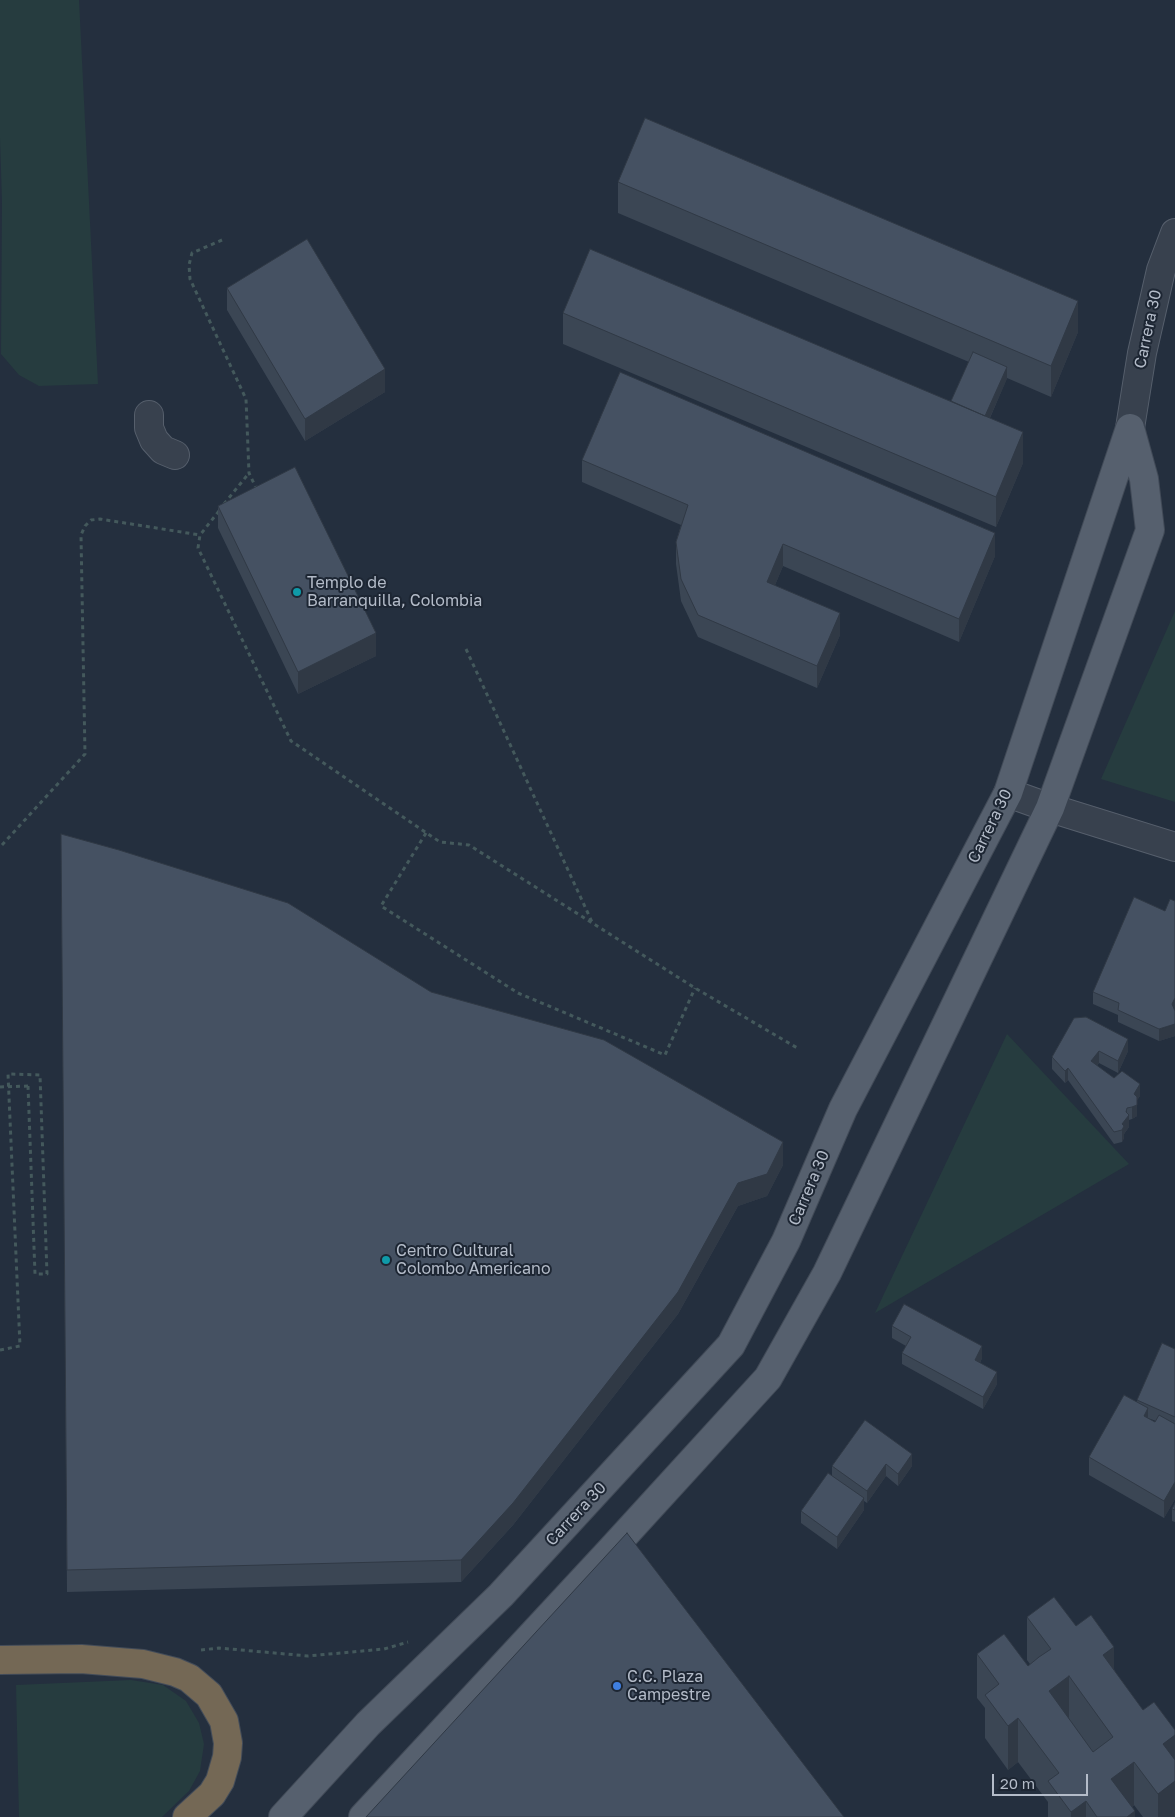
<!DOCTYPE html>
<style>
body{margin:0}
#map{position:relative;width:1175px;height:1817px;overflow:hidden;background:#242f3e;font-family:"Golos Text",sans-serif}
canvas{display:block}
.scale{position:absolute;left:992px;top:1774px;width:96px;height:22px;box-sizing:border-box;border:2px solid #b4bcc9;border-top:0;padding-left:6px;font-size:15px;line-height:18px;white-space:nowrap;color:#b4bcc9;-webkit-text-stroke:4px #1d2633;paint-order:stroke}
</style>
<div id="map">
<canvas width="1175" height="1817"></canvas>
<div class="scale">20 m</div>
</div>
<script>
const ctx = document.querySelector('canvas').getContext('2d');
ctx.lineJoin = 'round';
function fill(path, color) { ctx.fillStyle = color; ctx.fill(path, 'evenodd'); }
const shape = rows => new Path2D(rows.map(r => 'M' + r).join(''));
function trace(path, color, width, dash) { ctx.strokeStyle = color; ctx.lineWidth = width; ctx.lineCap = dash ? 'butt' : 'round'; ctx.setLineDash(dash || []); ctx.stroke(path); }
function write(font, color, halo, rows, align = 'center') {
  ctx.font = font + ' "Golos Text",sans-serif'; ctx.lineWidth = 4; ctx.setLineDash([]); ctx.textBaseline = 'middle'; ctx.strokeStyle = halo; ctx.fillStyle = color; for (const [text, x, y, turn = 0] of rows) {
    ctx.save(); ctx.translate(x, y); ctx.rotate((+turn || 0) * Math.PI / 180); ctx.textAlign = isNaN(turn) ? turn : align; if (halo) ctx.strokeText(text, 0, 0); ctx.fillText(text, 0, 0); ctx.restore();
  }
}
fill(shape([
 [0,0,79,0,98,384,39,386,19,375,1,354,2,202,0,138],
 [1175,611,1175,802,1101,779],
 [1007,1034,1129,1164,875,1313],
 [131,1680,163,1685,186,1701,199,1723,204,1744,200,1771,189,1791,162,1817,19,1817,16,1685]
]), '#263c3f');
const minor = shape([
 [149,415,149,428,154,440,163,450,175,455],
 [1130,428,1142,353,1161,270,1175,233],
 [1008,793,1050,808,1175,847]
]);
const major = shape([
 [283,1817,368,1724,501,1595,731,1345,786,1241,843,1109,1008,793,1130,428],
 [363,1817,610,1551,768,1378,827,1273,1050,808,1150,530,1144,479,1130,428]
]);
const highway = shape([
 [0,1660,81,1659,143,1664,175,1672,189,1678,209,1695,224,1721,228,1743,227,1757,220,1781,212,1794,187,1817]
]);
trace(minor, '#565f6c', 30);
trace(major, '#414a57', 30);
trace(highway, '#434c59', 30);
trace(shape([
 [222,240,192,253,189,265,190,279,246,399,249,473,257,490],
 [224,504,249,473],
 [219,511,200,535,198,548,291,741,440,842,469,845,695,988,799,1049],
 [466,649,592,922],
 [426,833,381,906,518,993,665,1055,695,988],
 [2,845,85,754,81,535,85,526,91,520,100,519,200,535],
 [0,1350,20,1346,8,1074,40,1075,47,1274,35,1274,28,1086],
 [201,1650,219,1648,308,1656,384,1649,408,1642]
]), '#44595c', 3, [4, 4]);
trace(minor, '#38414e', 28);
trace(major, '#56606e', 28);
trace(highway, '#746855', 28);
trace(shape([
 [0,1087,28,1086]
]), '#44595c', 3, [4, 4]);
fill(shape([
 [618,182,1078,332,1051,397,1007,378,990,418,1023,463,996,527,563,344,563,313,951,401,969,362,618,213],
 [227,288,385,392,305,441,227,310],
 [582,460,995,556,959,642,783,566,775,585,840,635,817,688,698,637,681,601,676,564,676,542,681,525,582,482],
 [218,506,376,656,298,694,218,528],
 [61,834,431,992,783,1165,767,1196,738,1206,678,1314,513,1525,461,1582,67,1592],
 [1175,901,1175,1036,1159,1041,1118,1022,1118,1015,1093,1004,1093,992,1165,911],
 [1086,1017,1128,1051,1118,1073,1099,1063,1097,1066,1114,1078,1140,1096,1137,1100,1137,1116,1132,1119,1129,1120,1129,1127,1124,1134,1124,1138,1122,1142,1114,1144,1068,1080,1065,1083,1052,1069,1052,1057],
 [892,1326,982,1358,980,1363,997,1384,983,1409,902,1364,902,1353,906,1346,892,1338],
 [1175,1349,1175,1499,1164,1518,1089,1475,1089,1457,1137,1402,1137,1400],
 [1148,1418,1156,1421,1155,1422],
 [865,1420,912,1466,898,1486,886,1476,867,1503,864,1501,864,1510,837,1549,801,1523,801,1511,832,1475,832,1466],
 [1175,1503,1175,1522,1172,1521,1172,1509],
 [1027,1617,1076,1626,1114,1669,1175,1817,1143,1817,1134,1805,1132,1807,1135,1817,1048,1817,1048,1802,1018,1762,1008,1770,985,1738,985,1708,977,1698,977,1654,1028,1666,1030,1664,1027,1660]
]), '#3b4654');
fill(shape([
 [1078,301,1078,332,1051,397,1051,366],
 [1007,367,1007,379,978,444,978,432],
 [385,369,385,392,305,441,305,419],
 [1023,432,1023,463,996,527,996,497],
 [995,533,995,556,959,642,959,619],
 [783,544,783,566,767,604,767,582],
 [840,613,840,635,817,688,817,666],
 [376,633,376,656,298,694,298,672],
 [1175,998,1175,1009,1172,1016,1172,1004],
 [1175,1024,1175,1036,1159,1041,1159,1029],
 [1128,1039,1128,1051,1118,1073,1118,1061],
 [1099,1051,1099,1063,1091,1073,1091,1061],
 [1068,1068,1068,1080,1065,1083,1065,1071],
 [1140,1084,1140,1096,1137,1100,1137,1116,1132,1119,1132,1107,1134,1094],
 [1127,1108,1127,1117,1129,1115,1129,1127,1124,1134,1124,1138,1122,1142,1122,1124],
 [783,1142,783,1165,767,1196,738,1206,678,1314,513,1525,461,1582,461,1560,738,1183],
 [982,1346,982,1358,975,1372,975,1360],
 [997,1372,997,1384,983,1409,983,1397],
 [1148,1408,1148,1426,1144,1416],
 [912,1454,912,1466,898,1486,898,1474],
 [886,1464,886,1476,867,1503,867,1491],
 [1175,1482,1175,1499,1164,1518,1164,1501],
 [864,1498,864,1510,837,1549,837,1537],
 [1114,1647,1114,1690,1103,1655],
 [1069,1676,1069,1720,1049,1691],
 [1018,1718,1018,1762,1008,1770,1008,1726],
 [1175,1735,1175,1779,1163,1744],
 [1134,1762,1134,1805,1119,1817,1111,1779],
 [1175,1781,1175,1817,1158,1817,1158,1794],
 [1086,1801,1086,1817,1071,1817,1071,1812],
 [1135,1811,1135,1817,1127,1817]
]), '#303945');
const building = shape([
 [645,118,1078,301,1051,366,618,182,645,118],
 [307,239,385,369,305,419,227,288,307,239],
 [590,249,1023,432,996,497,563,313,590,249],
 [973,352,1007,367,985,416,951,401,973,352],
 [620,372,995,533,959,619,783,544,767,582,840,613,817,666,698,615,681,579,676,542,688,505,582,460,620,372],
 [295,467,376,633,298,672,218,506,295,467],
 [61,834,119,850,288,903,431,992,604,1040,783,1142,767,1174,738,1183,678,1292,513,1503,461,1560,67,1570,61,834],
 [1134,897,1165,911,1170,899,1175,901,1175,998,1172,1004,1175,1011,1175,1024,1159,1029,1118,1010,1119,1003,1093,992,1134,897],
 [1086,1017,1128,1039,1118,1061,1099,1051,1091,1061,1114,1078,1122,1071,1140,1084,1134,1094,1137,1097,1137,1105,1132,1107,1127,1108,1126,1112,1129,1115,1122,1124,1124,1126,1122,1130,1114,1132,1068,1068,1065,1071,1052,1057,1074,1018,1086,1017],
 [904,1304,982,1346,975,1360,997,1372,983,1397,902,1353,911,1337,892,1326,904,1304],
 [1162,1343,1175,1349,1175,1417,1137,1400,1162,1343],
 [1124,1395,1148,1408,1144,1416,1155,1422,1159,1415,1175,1424,1175,1482,1164,1501,1089,1457,1124,1395],
 [865,1420,912,1454,898,1474,886,1464,867,1491,832,1466,865,1420],
 [828,1473,864,1498,837,1537,801,1511,828,1473],
 [1175,1503,1175,1510,1172,1509,1175,1503],
 [627,1533,844,1817,366,1817,627,1533],
 [1054,1597,1076,1626,1091,1615,1114,1647,1103,1655,1143,1710,1154,1702,1175,1730,1175,1735,1163,1744,1175,1760,1175,1781,1158,1794,1134,1762,1111,1779,1135,1811,1127,1817,1097,1817,1086,1801,1071,1812,1048,1781,1059,1773,1038,1745,1018,1718,1008,1726,985,1695,999,1684,977,1654,1004,1634,1028,1666,1039,1657,1051,1649,1027,1617,1054,1597],
 [1069,1676,1113,1737,1093,1752,1049,1691,1069,1676]
]);
fill(building, '#455162');
trace(building, '#303945', 1);
for (const [x, y, r, color] of [
 [297,592,5,"#0f9aa8"],
 [386,1260,5,"#0f9aa8"],
 [617,1686,5,"#3f7fe0"]
]) { const dot = new Path2D(); dot.arc(x, y, r, 0, 2 * Math.PI); ctx.fillStyle = color; ctx.fill(dot); trace(dot, '#1d2633', 2); }
write('16px', '#b4bcc9', '#1d2633', [
 ["Carrera 30",1148,329,-78],
 ["Carrera 30",990,826,-64],
 ["Carrera 30",809,1188,-67],
 ["Carrera 30",576,1514,-47]
]);
write('16px', '#b4bcc9', '#1d2633', [
 ["Templo de",307,583],
 ["Barranquilla, Colombia",307,601],
 ["Centro Cultural",396,1251],
 ["Colombo Americano",396,1269],
 ["C.C. Plaza",627,1677],
 ["Campestre",627,1695]
], 'left');
</script>
